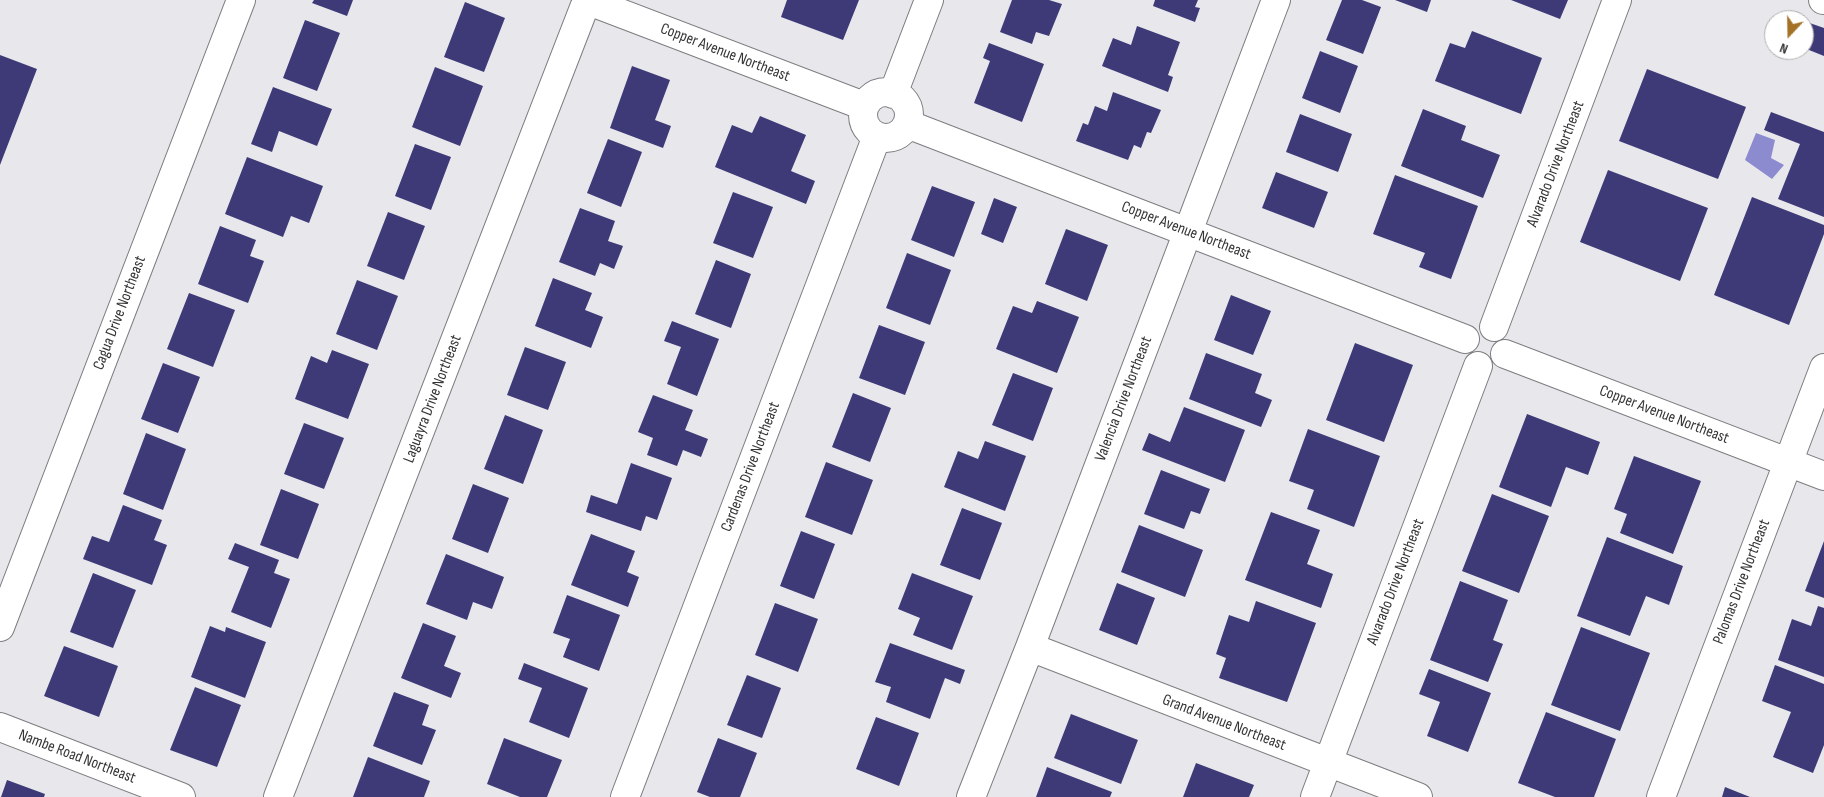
<!DOCTYPE html>
<style>
body{margin:0}
#map{position:relative;width:1824px;height:797px;overflow:hidden;background:#e8e8ec;font-family:"Sofia Sans Condensed",sans-serif}
canvas{display:block}
.north{position:absolute;left:1764px;top:10px;width:50px;height:50px;box-sizing:border-box;background:#fff;border:1px solid #aeaeaf;border-radius:50%;rotate:201deg;font-size:14px;font-weight:700;line-height:20px;text-align:center;color:#353536}
.north::after{content:'';display:block;margin:auto;width:18px;height:22px;background:#a37227;clip-path:polygon(50% 0,100% 100%,50% 72%,0 100%)}
</style>
<div id="map">
<canvas width="1824" height="797"></canvas>
<div class="north">N</div>
</div>
<script>
const ctx = document.querySelector('canvas').getContext('2d');
ctx.lineJoin = 'round';
function fill(path, color) { ctx.fillStyle = color; ctx.fill(path, 'evenodd'); }
const shape = rows => new Path2D(rows.map(r => 'M' + r).join(''));
function trace(path, color, width, dash) { ctx.strokeStyle = color; ctx.lineWidth = width; ctx.lineCap = dash ? 'butt' : 'round'; ctx.setLineDash(dash || []); ctx.stroke(path); }
function write(font, color, halo, rows, align = 'center') {
  ctx.font = font + ' "Sofia Sans Condensed",sans-serif'; ctx.lineWidth = 5; ctx.setLineDash([]); ctx.textBaseline = 'middle'; ctx.strokeStyle = halo; ctx.fillStyle = color; for (const [text, x, y, turn = 0] of rows) {
    ctx.save(); ctx.translate(x, y); ctx.rotate((+turn || 0) * Math.PI / 180); ctx.textAlign = isNaN(turn) ? turn : align; if (halo) ctx.strokeText(text, 0, 0); ctx.fillText(text, 0, 0); ctx.restore();
  }
}
fill(shape([
 [1756,133,1775,140,1771,158,1784,165,1772,179,1745,160]
]), '#8c8bd0');
fill(shape([
 [314,0,353,0,347,16,312,3],
 [787,0,859,0,843,40,781,17],
 [1012,0,1049,0,1062,4,1049,36,1036,32,1032,44,1000,32],
 [1155,0,1198,0,1195,7,1200,8,1195,22,1153,6],
 [1342,0,1362,0,1381,7,1363,54,1326,40],
 [1395,0,1431,0,1427,12],
 [1511,0,1568,0,1560,19],
 [465,2,505,18,484,72,444,57],
 [305,20,340,33,317,91,283,78],
 [1804,21,1824,28,1824,56,1804,48],
 [1137,26,1180,42,1168,75,1173,77,1168,92,1102,66,1113,38,1131,45],
 [1472,31,1542,58,1521,114,1435,81,1450,43,1465,48],
 [989,43,1044,64,1022,122,974,103,990,61,983,58],
 [1320,51,1358,66,1340,113,1302,98],
 [0,55,37,69,0,165],
 [632,66,670,80,655,120,671,126,663,148,610,128],
 [435,67,483,86,460,146,412,127],
 [1647,69,1746,107,1718,179,1619,141],
 [273,87,332,109,317,146,279,131,272,152,251,144],
 [1113,92,1161,110,1151,133,1147,132,1141,148,1134,145,1128,160,1076,141,1083,123,1088,125,1095,106,1107,111],
 [1423,109,1466,126,1461,140,1500,155,1483,198,1401,166],
 [1771,112,1824,132,1824,217,1778,199,1800,144,1764,130],
 [1300,114,1352,134,1338,172,1286,152],
 [760,116,806,135,791,171,815,181,806,204,715,167,732,125,752,133],
 [608,139,642,152,621,207,587,193],
 [415,144,451,157,431,210,395,196],
 [247,157,323,186,309,223,291,216,283,237,225,214],
 [1608,170,1708,208,1680,281,1580,242],
 [1276,172,1328,192,1314,228,1262,208],
 [1395,175,1478,206,1451,279,1419,267,1425,253,1373,234],
 [932,186,975,202,954,257,911,240],
 [733,192,773,207,753,258,713,243],
 [1752,197,1824,225,1824,234,1789,325,1714,295],
 [994,198,1017,207,1003,243,981,234],
 [580,208,615,221,608,241,623,246,614,269,600,263,595,276,559,262],
 [388,212,425,226,404,280,367,266],
 [220,226,256,240,250,256,264,261,248,303,198,284],
 [1066,229,1108,245,1087,301,1045,284],
 [907,253,951,270,930,325,886,308],
 [716,260,751,274,731,328,695,314],
 [553,278,592,293,585,310,603,317,591,348,535,326],
 [357,280,398,296,377,350,336,334],
 [189,293,235,310,213,367,167,349],
 [1231,295,1271,311,1253,355,1214,340],
 [1037,301,1079,317,1057,373,996,349,1013,306,1032,313],
 [672,321,719,339,697,396,667,384,681,347,664,341],
 [879,325,925,342,905,395,859,378],
 [1355,343,1413,365,1384,442,1326,420],
 [525,347,566,362,548,410,507,395],
 [332,350,369,364,348,419,295,399,311,356,327,363],
 [1206,353,1262,374,1255,393,1272,400,1261,427,1189,399],
 [163,363,200,377,178,433,141,419],
 [1013,373,1053,388,1033,441,992,425],
 [853,393,891,408,870,462,832,447],
 [653,395,693,410,685,430,708,439,701,457,683,450,677,466,647,455,653,438,638,432],
 [1184,407,1245,430,1225,482,1142,450,1149,433,1170,442],
 [1527,414,1600,442,1588,475,1566,467,1551,507,1499,487],
 [505,415,543,430,523,484,484,469],
 [304,423,344,438,324,489,284,474],
 [1308,429,1380,456,1354,527,1307,509,1314,490,1289,481],
 [146,433,186,449,163,510,123,494],
 [985,441,1026,456,1005,511,944,487,958,451,978,459],
 [1634,456,1701,481,1673,554,1620,533,1627,514,1614,509],
 [826,462,873,480,852,535,805,517],
 [631,463,672,478,657,520,646,516,641,531,586,512,591,495,617,504],
 [1161,470,1210,489,1200,514,1191,511,1184,529,1144,514],
 [473,484,509,498,488,553,452,539],
 [281,489,319,504,298,559,260,545],
 [1492,494,1549,516,1519,593,1462,571],
 [123,505,162,520,154,540,167,545,152,585,83,559,92,536,109,542],
 [962,508,1002,523,980,580,940,565],
 [1271,512,1320,530,1307,564,1333,574,1321,608,1245,580],
 [1139,525,1203,550,1185,597,1121,572],
 [801,531,835,544,814,599,780,586],
 [591,534,635,551,627,572,639,577,628,607,571,585],
 [1607,537,1683,566,1669,605,1646,596,1630,636,1577,616],
 [1824,541,1824,598,1805,591],
 [235,543,279,560,274,573,290,579,271,628,231,612,249,567,228,559],
 [446,554,504,577,492,609,473,602,467,620,426,604],
 [93,573,136,590,113,648,70,632],
 [912,573,973,596,952,650,913,635,920,618,898,609],
 [1460,581,1508,600,1493,640,1503,644,1488,682,1430,660],
 [1117,583,1155,598,1137,645,1099,630],
 [567,595,620,615,599,671,563,657,570,639,553,633],
 [1256,601,1316,623,1287,702,1219,678,1226,658,1216,654,1229,615,1249,622],
 [775,603,818,619,798,672,755,655],
 [1818,606,1824,608,1824,677,1778,660,1792,619,1811,626],
 [423,623,456,636,444,666,461,673,451,698,401,678],
 [210,626,225,632,226,627,266,642,245,698,191,677],
 [1581,627,1650,653,1620,731,1551,705],
 [890,643,965,670,960,684,945,678,930,719,886,702,891,687,875,682],
 [64,646,118,666,99,717,44,696],
 [524,663,588,688,569,738,529,722,542,688,518,679],
 [1775,665,1824,684,1824,745,1813,773,1773,757,1791,712,1762,701],
 [1429,669,1491,693,1468,752,1427,736,1440,702,1419,694],
 [747,675,781,688,762,738,727,725],
 [195,687,241,705,217,767,170,750],
 [394,692,429,705,422,725,436,730,422,765,373,746],
 [1546,712,1616,739,1594,797,1555,797,1518,783],
 [1071,714,1138,740,1121,784,1054,758],
 [876,717,919,733,899,786,856,769],
 [504,738,562,760,547,797,520,797,487,784],
 [718,738,757,753,740,797,710,797,697,792],
 [368,757,430,781,424,797,353,797],
 [1196,763,1254,785,1249,797,1183,797],
 [1047,767,1112,792,1110,797,1036,797],
 [7,780,45,794,44,797,1,797],
 [1725,787,1750,797,1722,797]
]), '#3e3a78');
const minor = shape([
 [586,0,864,106],
 [1823,0,1824,0],
 '863 115a23 23 0 1 1 46 0a23 23 0 1 1-46 0Z',
 [893,94,929,0],
 [907,124,1465,339],
 [1494,327,1617,0],
 [1505,354,1824,476],
 [0,627,241,0],
 [1030,647,1418,797],
 [0,727,181,797],
 [278,797,587,0],
 [625,797,877,136],
 [971,797,1030,647,1276,0],
 [1315,797,1478,366],
 [1661,797,1824,368]
]);
trace(minor, '#7d7d81', 30);
trace(minor, '#fff', 28);
write('16px', '#353536', '#fff', [
 ["Copper Avenue Northeast",725,53,21],
 ["Alvarado Drive Northeast",1556,164,-69],
 ["Copper Avenue Northeast",1186,231,21],
 ["Cagua Drive Northeast",120,313,-69],
 ["Laguayra Drive Northeast",433,399,-69],
 ["Valencia Drive Northeast",1124,399,-69],
 ["Copper Avenue Northeast",1664,415,21],
 ["Cardenas Drive Northeast",751,467,-69],
 ["Alvarado Drive Northeast",1396,582,-69],
 ["Palomas Drive Northeast",1742,582,-69],
 ["Grand Avenue Northeast",1224,723,21],
 ["Nambe Road Northeast",77,757,21]
]);
</script>
